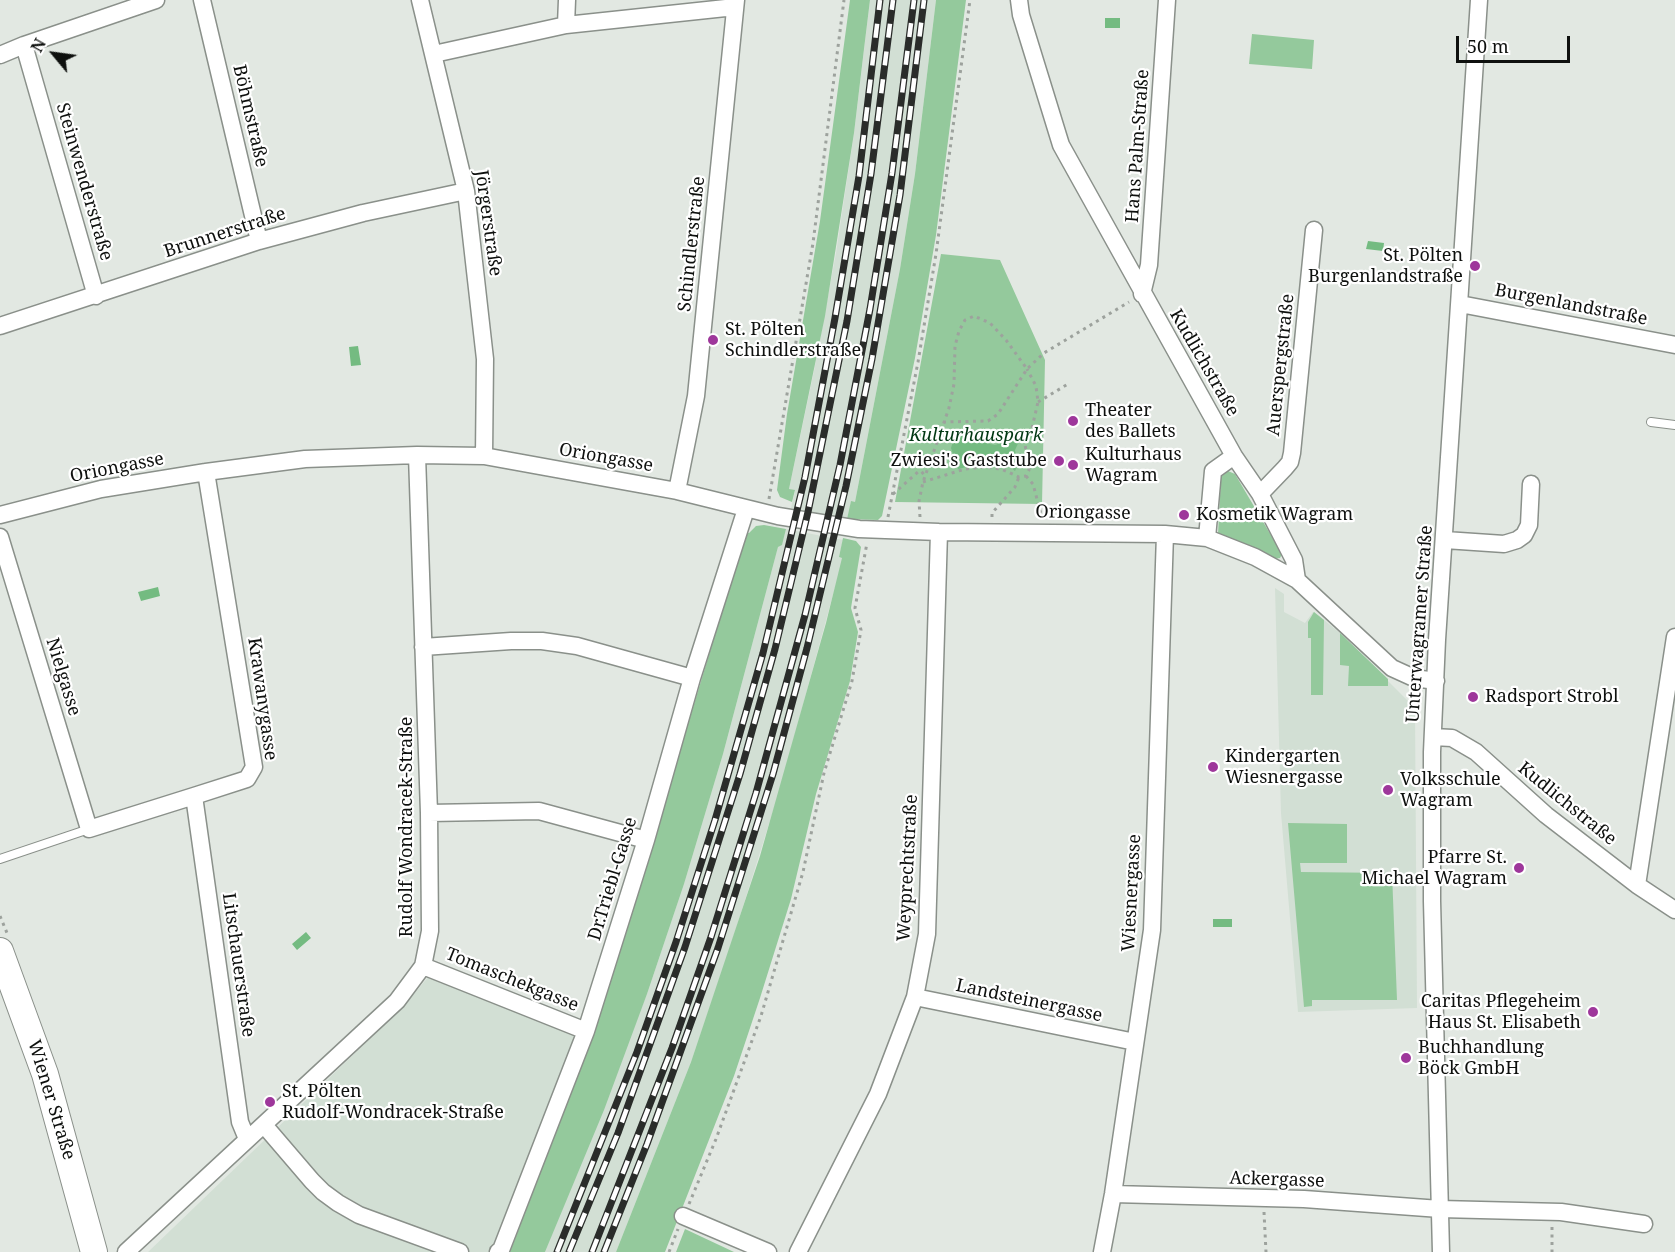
<!DOCTYPE html>
<meta charset="utf-8">
<style>
body{margin:0}
#map{position:relative;width:1675px;height:1252px;overflow:hidden;background:#e2e8e2;font-family:"Noto Serif",serif}
canvas{display:block}
.north{position:absolute;left:24px;top:24px;width:60px;height:60px;-webkit-text-stroke:4px #fff;paint-order:stroke;rotate:299deg;font-size:16px;font-weight:700;line-height:24px;text-align:center;color:#0e100e}
.north::after{content:'';display:block;margin:auto;width:21px;height:27px;background:#0e100e;clip-path:polygon(50% 0,100% 100%,50% 72%,0 100%)}
.scale{position:absolute;left:1456px;top:36px;width:114px;height:27px;box-sizing:border-box;border:3px solid #0e100e;border-top:0;padding-left:8px;font-size:18px;line-height:21px;white-space:nowrap;color:#0e100e;-webkit-text-stroke:4px #fff;paint-order:stroke}
</style>
<div id="map">
<canvas width="1675" height="1252"></canvas>
<div class="north">N</div>
<div class="scale">50 m</div>
</div>
<script>
const ctx = document.querySelector('canvas').getContext('2d');
ctx.lineJoin = 'round';
function fill(path, color) { ctx.fillStyle = color; ctx.fill(path, 'evenodd'); }
const shape = rows => new Path2D(rows.map(r => 'M' + r).join(''));
function trace(path, color, width, dash) { ctx.strokeStyle = color; ctx.lineWidth = width; ctx.lineCap = dash ? 'butt' : 'round'; ctx.setLineDash(dash || []); ctx.stroke(path); }
function write(font, color, halo, rows, align = 'center') {
  ctx.font = font + ' "Noto Serif",serif'; ctx.lineWidth = 4.5; ctx.setLineDash([]); ctx.textBaseline = 'middle'; ctx.strokeStyle = halo; ctx.fillStyle = color; for (const [text, x, y, turn = 0] of rows) {
    ctx.save(); ctx.translate(x, y); ctx.rotate((+turn || 0) * Math.PI / 180); ctx.textAlign = isNaN(turn) ? turn : align; if (halo) ctx.strokeText(text, 0, 0); ctx.fillText(text, 0, 0); ctx.restore();
  }
}
fill(shape([
 [870,0,936,0,915,174,900,269,855,502,851,502,847,519,791,508,795,491,789,489,814,371,836,253,854,133],
 [786,529,843,540,839,557,843,558,780,789,728,954,691,1062,616,1252,545,1252,647,994,684,884,723,754,778,547,782,544],
 [1275,588,1284,594,1284,612,1305,623,1313,612,1314,612,1340,633,1415,708,1417,1008,1298,1012,1281,813],
 [429,976,590,1039,510,1252,148,1252,404,1006]
]), '#d2dfd4');
fill(shape([
 [850,0,870,0,864,49,854,133,825,316,789,489,795,490,792,502,780,497,777,490,787,414,820,221],
 [936,0,966,0,936,235,915,358,882,516,878,520,847,519,851,501,855,502,900,269,915,174],
 [1252,34,1314,40,1312,69,1249,64],
 [941,254,1000,260,1045,360,1042,504,895,502],
 [1228,471,1235,474,1282,554,1280,558,1274,559,1218,534,1221,477],
 [764,525,786,529,782,545,778,547,723,754,684,884,647,994,604,1110,545,1252,510,1252,582,1064,626,928,746,533,749,533,756,526],
 [843,538,856,541,861,547,851,608,858,632,850,681,816,794,791,899,760,998,734,1076,665,1252,616,1252,691,1062,760,856,826,623,842,558,839,557],
 [1314,612,1324,620,1323,695,1311,695,1311,638,1308,638,1308,622],
 [1340,633,1388,679,1388,686,1348,686,1349,666,1340,665],
 [1288,823,1347,824,1347,863,1300,863,1301,872,1392,873,1397,1000,1312,1000,1312,1006,1304,1007],
 [685,1229,734,1252,676,1252]
]), '#94c99c');
fill(shape([
 [1105,18,1120,18,1120,28,1105,28],
 [1368,241,1384,243,1383,251,1366,249],
 [358,346,361,365,351,366,349,347],
 [976,431,981,442,995,445,1010,440,1013,431,1024,431,1015,450,1018,465,1015,471,1006,463,971,458,971,466,958,469,951,448,956,432],
 [158,587,160,596,141,601,138,592],
 [1213,919,1232,919,1232,927,1213,927],
 [306,932,311,938,297,950,292,944]
]), '#74bb81');
const lane = shape([
 [1651,422,1675,425],
 [0,859,89,829]
]);
const street = shape([
 [202,0,259,241],
 [420,0,466,191,485,359,484,456],
 [1019,0,1021,15,1061,145,1234,456,1260,494,1294,560,1297,580],
 [566,25,567,0],
 [24,45,96,296],
 [434,54,566,25,735,7],
 [0,55,24,45,156,0],
 [1142,294,1149,265,1167,0],
 [1460,304,1675,345],
 [0,326,259,241,363,213,466,191],
 [677,491,696,396,736,0],
 [1260,494,1285,468,1290,462,1292,453,1314,230],
 [0,515,101,489,206,472,305,459,417,455,484,456,677,491,778,516,859,529,939,532,1165,534,1207,538,1255,557,1297,580,1392,668,1414,678,1436,681],
 [0,537,89,829,194,796,247,779,254,767,206,472],
 [1207,538,1213,471,1234,456],
 [1445,540,1504,544,1517,540,1524,535,1529,525,1531,484],
 [423,647,511,641,542,641,577,646,692,678],
 [1433,737,1452,738,1476,752,1546,815,1637,885,1675,910],
 [194,796,240,1122,247,1139],
 [429,813,539,811,646,840],
 [1637,885,1675,637],
 [423,966,586,1031],
 [915,997,1135,1042],
 [264,1125,312,1181,323,1192,338,1203,359,1215,460,1252],
 [1113,1194,1304,1199,1440,1209,1561,1212,1644,1224],
 [683,1216,768,1252],
 [126,1252,397,1001,423,966,430,931,429,813,417,455],
 [498,1252,501,1250,586,1031,646,840,692,678,746,509],
 [798,1252,878,1094,915,997,927,934,939,532],
 [1102,1252,1113,1194,1152,930,1165,534],
 [1441,1252,1432,901,1432,752,1437,640,1479,0]
]);
const primary = shape([
 [0,951,45,1074,94,1252]
]);
trace(lane, '#8a908a', 10);
trace(street, '#8a908a', 19);
trace(primary, '#8a908a', 28);
trace(shape([
 [1038,402,1068,384],
 [943,422,988,421,998,414,1027,369],
 [1026,476,1033,484,1042,518],
 [923,482,965,469,984,467,1001,469,1019,477,1026,476,1029,470,1025,444,1032,428,1038,402,1036,386,1027,369],
 [893,494,918,472,921,471,925,476],
 [769,499,813,243,844,0],
 [888,517,918,362,936,254,970,0],
 [920,517,919,501,923,482,949,408,954,384,955,346,959,331,965,320,974,316,990,323,1006,340,1027,369,1044,353,1129,302],
 [992,517,992,513,1015,487,1019,477],
 [0,916,7,933],
 [689,1204,716,1139,761,1016,803,872,824,773,852,681,861,630,855,608,867,543],
 [1264,1212,1266,1252],
 [1552,1227,1552,1252],
 [669,1252,678,1229]
]), '#9da29d', 3, [3, 4.5]);
trace(lane, '#fff', 8);
trace(street, '#fff', 16);
trace(primary, '#fff', 26);
const rail = shape([
 [557,1252,637,1052,676,942,715,820,763,653,805,477,835,318,859,176,880,0],
 [569,1252,618,1133,685,947,740,774,775,649,808,512,847,321,871,174,893,0],
 [592,1252,672,1048,711,937,756,793,805,615,840,465,870,309,892,173,914,0],
 [604,1252,647,1144,718,948,773,774,807,648,846,486,872,359,900,195,924,0]
]);
trace(rail, '#2a2c2a', 7);
trace(rail, '#fff', 4.5, [14]);
for (const [x, y, r, color] of [
 [1475,266,6,"#9e379b"],
 [713,340,6,"#9e379b"],
 [1073,421,6,"#9e379b"],
 [1059,461,6,"#9e379b"],
 [1073,465,6,"#9e379b"],
 [1184,515,6,"#9e379b"],
 [1473,697,6,"#9e379b"],
 [1213,767,6,"#9e379b"],
 [1388,790,6,"#9e379b"],
 [1519,868,6,"#9e379b"],
 [1593,1012,6,"#9e379b"],
 [1406,1058,6,"#9e379b"],
 [270,1102,6,"#9e379b"]
]) { const dot = new Path2D(); dot.arc(x, y, r, 0, 2 * Math.PI); ctx.fillStyle = color; ctx.fill(dot); trace(dot, '#fff', 2); }
write('18px', '#0e100e', '#fff', [
 ["Böhmstraße",250,116,77],
 ["Hans Palm-Straße",1138,146,-86],
 ["Steinwenderstraße",84,182,74],
 ["Jörgerstraße",488,223,82],
 ["Brunnerstraße",225,233,-18],
 ["Schindlerstraße",692,244,-84],
 ["Burgenlandstraße",1571,305,11],
 ["Kudlichstraße",1204,363,60],
 ["Auerspergstraße",1281,365,-84],
 ["Oriongasse",606,458,10],
 ["Oriongasse",117,468,-11],
 ["Oriongasse",1083,513,1],
 ["Unterwagramer Straße",1420,624,-86],
 ["Nielgasse",63,677,73],
 ["Krawanygasse",262,699,82],
 ["Kudlichstraße",1567,804,39],
 ["Rudolf Wondracek-Straße",407,827,-90],
 ["Weyprechtstraße",908,868,-87],
 ["Dr.Triebl-Gasse",613,879,-73],
 ["Wiesnergasse",1132,893,-87],
 ["Litschauerstraße",238,965,82],
 ["Tomaschekgasse",512,980,22],
 ["Landsteinergasse",1029,1001,12],
 ["Wiener Straße",51,1100,73],
 ["Ackergasse",1277,1180,2]
]);
write('18px', '#0e100e', '#fff', [
 ["St. Pölten",1463,256,"right"],
 ["Burgenlandstraße",1463,277,"right"],
 ["St. Pölten",725,330],
 ["Schindlerstraße",725,351],
 ["Theater",1085,411],
 ["des Ballets",1085,432],
 ["Kulturhaus",1085,455],
 ["Wagram",1085,476],
 ["Zwiesi's Gaststube",1047,461,"right"],
 ["Kosmetik Wagram",1196,515],
 ["Radsport Strobl",1485,697],
 ["Kindergarten",1225,757],
 ["Wiesnergasse",1225,778],
 ["Volksschule",1400,780],
 ["Wagram",1400,801],
 ["Pfarre St.",1507,858,"right"],
 ["Michael Wagram",1507,879,"right"],
 ["Caritas Pflegeheim",1581,1002,"right"],
 ["Haus St. Elisabeth",1581,1023,"right"],
 ["Buchhandlung",1418,1048],
 ["Böck GmbH",1418,1069],
 ["St. Pölten",282,1092],
 ["Rudolf-Wondracek-Straße",282,1113]
], 'left');
write('italic 18px', '#003712', '#fff', [
 ["Kulturhauspark",976,436]
]);
</script>
